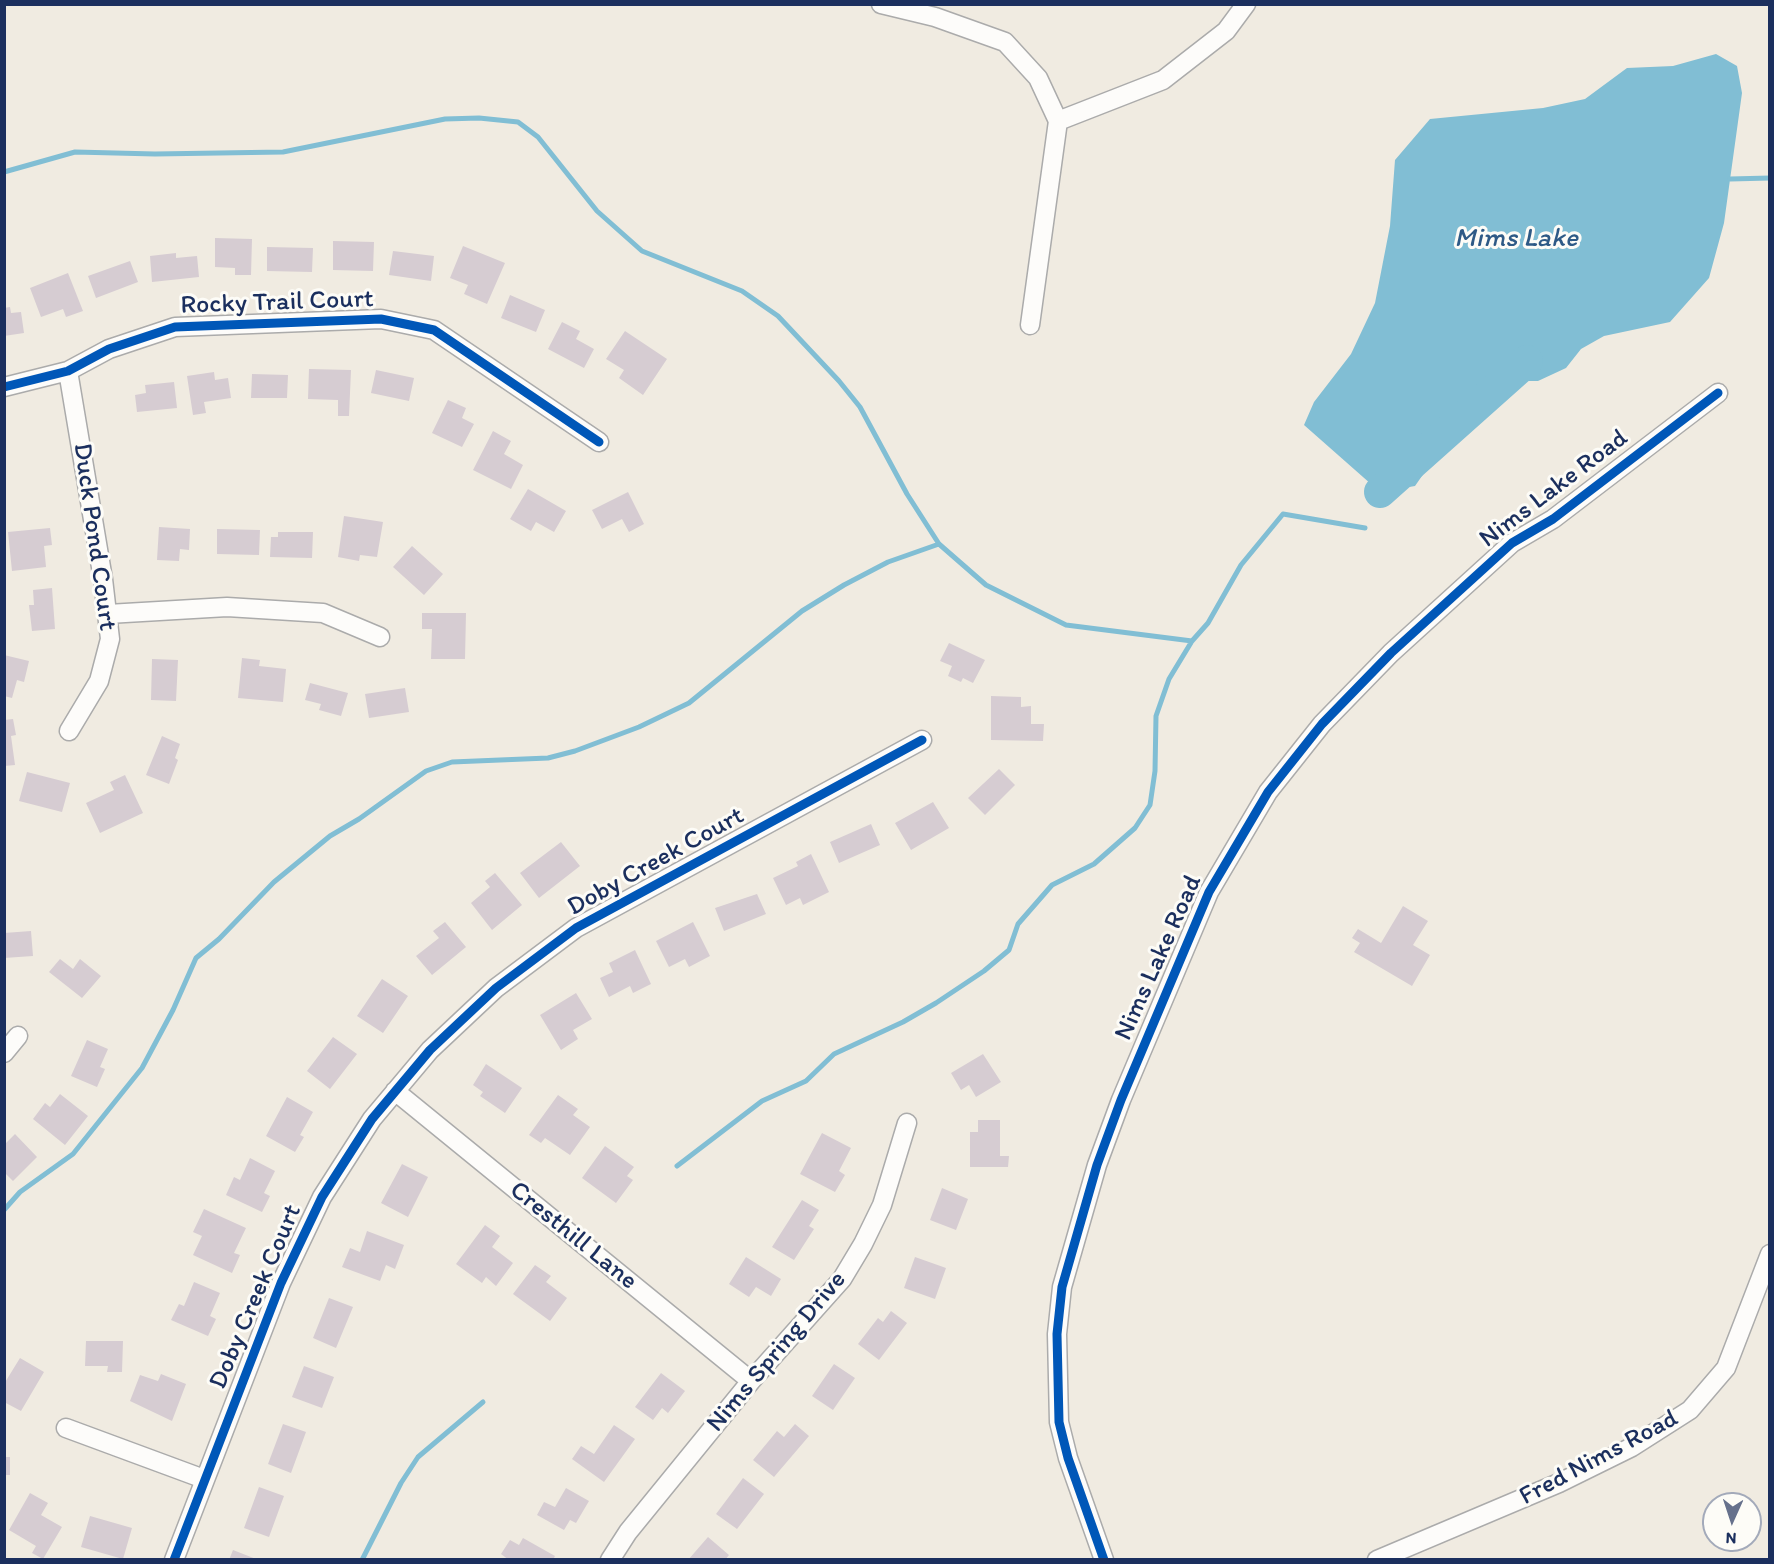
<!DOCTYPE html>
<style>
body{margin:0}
#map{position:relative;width:1774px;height:1564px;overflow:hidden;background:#f0ebe1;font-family:Itim,sans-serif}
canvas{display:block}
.frame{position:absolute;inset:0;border:6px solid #1b2f5e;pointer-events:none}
.north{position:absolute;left:1702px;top:1492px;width:60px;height:60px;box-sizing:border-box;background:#fdfcf7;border:2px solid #a3aaba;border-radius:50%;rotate:183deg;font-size:16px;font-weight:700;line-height:24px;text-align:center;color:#1b2f5e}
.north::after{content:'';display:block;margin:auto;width:21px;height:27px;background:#66718c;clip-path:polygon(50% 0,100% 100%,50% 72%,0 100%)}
</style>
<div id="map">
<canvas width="1774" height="1564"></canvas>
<div class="frame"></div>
<div class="north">N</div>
</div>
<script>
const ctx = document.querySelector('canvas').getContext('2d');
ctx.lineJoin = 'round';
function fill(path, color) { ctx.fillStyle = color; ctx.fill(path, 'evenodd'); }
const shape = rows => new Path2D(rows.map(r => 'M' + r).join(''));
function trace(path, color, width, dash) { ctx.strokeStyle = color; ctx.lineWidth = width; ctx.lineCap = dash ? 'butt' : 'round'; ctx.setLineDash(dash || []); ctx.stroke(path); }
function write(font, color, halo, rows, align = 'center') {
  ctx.font = font + ' Itim,sans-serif'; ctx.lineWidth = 6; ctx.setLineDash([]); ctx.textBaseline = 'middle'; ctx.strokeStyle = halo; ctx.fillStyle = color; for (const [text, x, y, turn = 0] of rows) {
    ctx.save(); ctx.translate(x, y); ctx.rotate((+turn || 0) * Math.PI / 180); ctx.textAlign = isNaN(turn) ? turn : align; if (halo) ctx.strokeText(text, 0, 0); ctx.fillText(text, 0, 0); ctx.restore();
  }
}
fill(shape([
 [1716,54,1737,66,1742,93,1724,223,1709,278,1670,322,1604,336,1581,349,1566,368,1538,381,1512,381,1475,400,1415,486,1380,492,1304,425,1314,402,1351,354,1375,303,1390,226,1395,160,1430,119,1543,108,1585,99,1627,68,1673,66]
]), '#81bed4');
trace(shape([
 [4,172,75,152,155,154,283,152,445,119,479,118,518,122,538,137,597,211,642,251,742,291,778,316,839,381,860,407,907,494,939,544,986,585,1066,625,1192,641],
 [1730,179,1770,178],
 [677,1166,762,1101,806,1081,834,1054,903,1022,936,1003,984,971,1009,950,1018,924,1052,885,1094,864,1135,828,1150,805,1155,771,1156,716,1169,679,1192,641,1208,623,1241,565,1283,514,1365,528],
 [4,1210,20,1192,73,1154,142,1068,173,1010,196,958,219,939,274,882,330,836,359,819,426,771,452,762,548,758,575,751,639,727,689,703,802,611,844,585,888,562,939,544],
 [362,1560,401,1483,418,1457,483,1402]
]), '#81bed4', 5);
trace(shape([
 [1380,492,1527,361]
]), '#81bed4', 32);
fill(shape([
 [215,238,252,239,251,275,235,275,235,268,215,267],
 [333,241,374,242,373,271,333,270],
 [463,246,505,263,487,304,464,294,468,285,450,278],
 [267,247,313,248,312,272,267,271],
 [393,251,434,256,431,281,389,275],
 [176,253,176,258,197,256,199,277,152,282,150,256],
 [130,261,138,282,96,298,88,276],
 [68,273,83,311,66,317,63,309,41,317,30,288],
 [510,295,545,310,536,332,501,318],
 [10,307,11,313,21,312,24,333,4,336,4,308],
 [562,322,580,331,576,339,594,349,584,368,548,349],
 [625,331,667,359,643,395,619,378,624,370,606,359],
 [309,369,351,370,349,416,338,416,338,400,308,399],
 [376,370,414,378,409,401,371,393],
 [214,372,215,380,228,378,231,398,204,402,206,413,193,415,187,376],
 [252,374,288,375,287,398,251,398],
 [174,382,177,408,137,412,135,395,146,393,145,385],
 [448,400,466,408,462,418,474,424,462,447,432,433],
 [493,431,511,441,504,454,523,465,511,489,473,470],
 [528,489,566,511,554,532,536,522,531,531,510,519],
 [628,492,644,524,629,532,622,519,602,529,592,510],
 [344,516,383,522,377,557,360,555,359,561,338,557],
 [159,527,190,529,189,550,180,549,179,561,157,560],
 [50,528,52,545,44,546,46,567,12,571,8,532],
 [217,529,260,530,259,555,217,554],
 [278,532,313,532,312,558,270,557,271,537,278,537],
 [412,546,443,574,424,595,393,567],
 [52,588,55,629,32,631,29,605,34,605,33,590],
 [422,613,466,613,465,659,431,659,432,629,422,629],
 [949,643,985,660,973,683,963,678,961,682,948,676,952,666,940,661],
 [4,655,29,661,24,682,17,680,12,698,4,696],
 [242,658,260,660,259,666,286,669,283,702,238,698],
 [152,659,178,660,176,701,151,700],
 [310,683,348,693,341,716,319,710,321,704,305,700],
 [405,688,409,712,369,718,365,694],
 [991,696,1021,697,1021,707,1031,706,1031,724,1044,724,1043,741,991,740],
 [13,719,16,735,11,736,15,765,4,766,4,720],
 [162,736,180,744,175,758,178,760,169,784,146,775],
 [999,769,1015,785,985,815,968,798],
 [27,772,70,783,62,812,19,801],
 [125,775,143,813,100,833,86,803,114,790,110,782],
 [933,802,949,828,911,850,895,823],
 [871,824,880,845,839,863,830,842],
 [561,842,580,866,539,898,520,873],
 [811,854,829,892,803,905,800,898,786,905,773,878,798,866,796,862],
 [495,873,522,905,492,930,471,903,490,887,485,881],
 [757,894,766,914,724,931,715,908],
 [1403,906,1428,921,1413,945,1430,955,1412,986,1354,952,1360,943,1352,938,1358,929,1381,943],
 [445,922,466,947,432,975,416,956,439,938,433,931],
 [693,922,710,956,689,967,685,959,669,967,656,941],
 [31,931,33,956,4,958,4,933],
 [635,950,651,984,633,993,630,986,609,997,600,978,613,972,609,963],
 [60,959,73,969,80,959,101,976,82,998,49,972],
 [382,979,408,996,383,1033,357,1016],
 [576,993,592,1019,573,1030,578,1039,561,1050,540,1015],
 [333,1037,357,1054,330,1089,307,1071],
 [87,1040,108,1049,100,1067,105,1069,97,1087,71,1076],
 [983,1054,1001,1082,976,1097,969,1085,961,1090,951,1073],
 [486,1064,522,1088,505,1113,480,1096,483,1092,473,1085],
 [60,1094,88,1116,65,1145,33,1119,45,1103,50,1107],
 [558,1095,578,1109,573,1115,590,1127,570,1155,545,1138,541,1143,529,1135],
 [287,1097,313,1112,300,1135,304,1137,295,1152,266,1136],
 [978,1120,1000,1120,1000,1156,1009,1156,1008,1167,970,1167,970,1132,978,1132],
 [822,1133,851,1148,839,1171,845,1175,835,1192,800,1174],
 [15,1134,37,1157,13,1181,4,1172,4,1145],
 [605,1146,634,1167,627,1176,633,1180,616,1203,582,1178],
 [250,1158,275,1171,264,1193,270,1196,262,1212,226,1195,234,1177,240,1180],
 [402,1164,428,1177,408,1217,381,1203],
 [942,1188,968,1199,956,1230,930,1220],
 [802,1200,819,1210,809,1226,814,1229,794,1260,772,1247],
 [204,1209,246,1228,234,1253,240,1255,232,1273,193,1255,202,1236,193,1232],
 [485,1225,500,1236,492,1247,513,1263,496,1286,486,1277,482,1283,456,1264],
 [367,1231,404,1245,395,1269,386,1265,380,1281,342,1267,350,1248,360,1252],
 [746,1257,781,1279,771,1296,756,1287,749,1297,729,1284],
 [915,1257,946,1268,935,1299,904,1288],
 [535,1265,551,1276,546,1282,567,1298,550,1321,513,1294],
 [194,1282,220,1293,210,1316,216,1319,208,1336,171,1320,179,1304,184,1306],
 [329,1298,353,1307,336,1348,313,1338],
 [891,1311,907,1323,879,1360,858,1344,878,1318,883,1322],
 [86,1341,123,1341,122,1372,107,1372,108,1366,85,1366],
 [20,1358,44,1372,21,1411,4,1402,4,1384],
 [834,1364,855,1378,833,1410,812,1396],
 [304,1366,334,1377,322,1408,292,1397],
 [661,1373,685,1391,668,1413,662,1408,653,1420,635,1407],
 [161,1374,186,1384,172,1421,130,1401,140,1375,158,1381],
 [283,1424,306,1432,291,1473,268,1464],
 [795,1424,809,1436,774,1477,753,1460,777,1431,784,1437],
 [614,1425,635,1439,604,1482,572,1459,581,1446,594,1454],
 [4,1457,10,1457,10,1475,4,1475],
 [743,1478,764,1494,737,1529,716,1514],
 [259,1487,284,1496,269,1537,244,1528],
 [566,1488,589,1501,576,1523,570,1520,564,1530,537,1515,544,1502,555,1507],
 [30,1493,48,1503,41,1515,62,1527,43,1559,32,1553,36,1546,9,1530],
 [90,1516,132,1528,123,1559,81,1547],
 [708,1537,729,1555,725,1560,688,1560],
 [523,1538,555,1556,553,1560,509,1560,501,1554,510,1540,519,1545],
 [233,1550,256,1559,256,1560,229,1560]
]), '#d6ccd2');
const minor = shape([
 [881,4,935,17,1005,42,1038,78,1058,121,1030,325],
 [1058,121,1163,80,1226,31,1246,4],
 [68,371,103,579,110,639,99,681,69,731],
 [4,387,68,371,109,349,175,327,381,319,434,330,599,442],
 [108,614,227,607,323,613,380,637],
 [4,1053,18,1036],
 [395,1091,751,1381],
 [66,1428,204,1479],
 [174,1560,281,1283,322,1197,372,1119,430,1050,496,988,576,928,922,740],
 [610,1560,628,1532,751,1381,842,1279,863,1244,882,1205,907,1123],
 [1104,1560,1068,1458,1059,1422,1057,1334,1062,1287,1097,1165,1121,1100,1209,892,1268,792,1322,724,1391,653,1512,543,1553,519,1718,393],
 [1377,1560,1559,1483,1632,1447,1690,1410,1726,1368,1770,1254]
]);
trace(minor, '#ababab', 21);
trace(minor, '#fdfcfa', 18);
trace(shape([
 [4,387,68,371,109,349,175,327,381,319,434,330,599,442],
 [174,1560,281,1283,322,1197,372,1119,430,1050,496,988,576,928,922,740],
 [1104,1560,1068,1458,1059,1422,1057,1334,1062,1287,1097,1165,1121,1100,1209,892,1268,792,1322,724,1391,653,1512,543,1553,519,1718,393]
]), '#0057b8', 9);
write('26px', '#1b2f5e', '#fdfcf7', [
 ["Rocky Trail Court",277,303,-2],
 ["Nims Lake Road",1554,489,-37],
 ["Duck Pond Court",94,537,82],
 ["Doby Creek Court",656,862,-29],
 ["Nims Lake Road",1159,958,-66],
 ["Cresthill Lane",573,1236,39],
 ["Doby Creek Court",256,1297,-67],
 ["Nims Spring Drive",777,1352,-50],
 ["Fred Nims Road",1599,1458,-28]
]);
write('italic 27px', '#2e5a86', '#fdfcf7', [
 ["Mims Lake",1516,239]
]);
</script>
